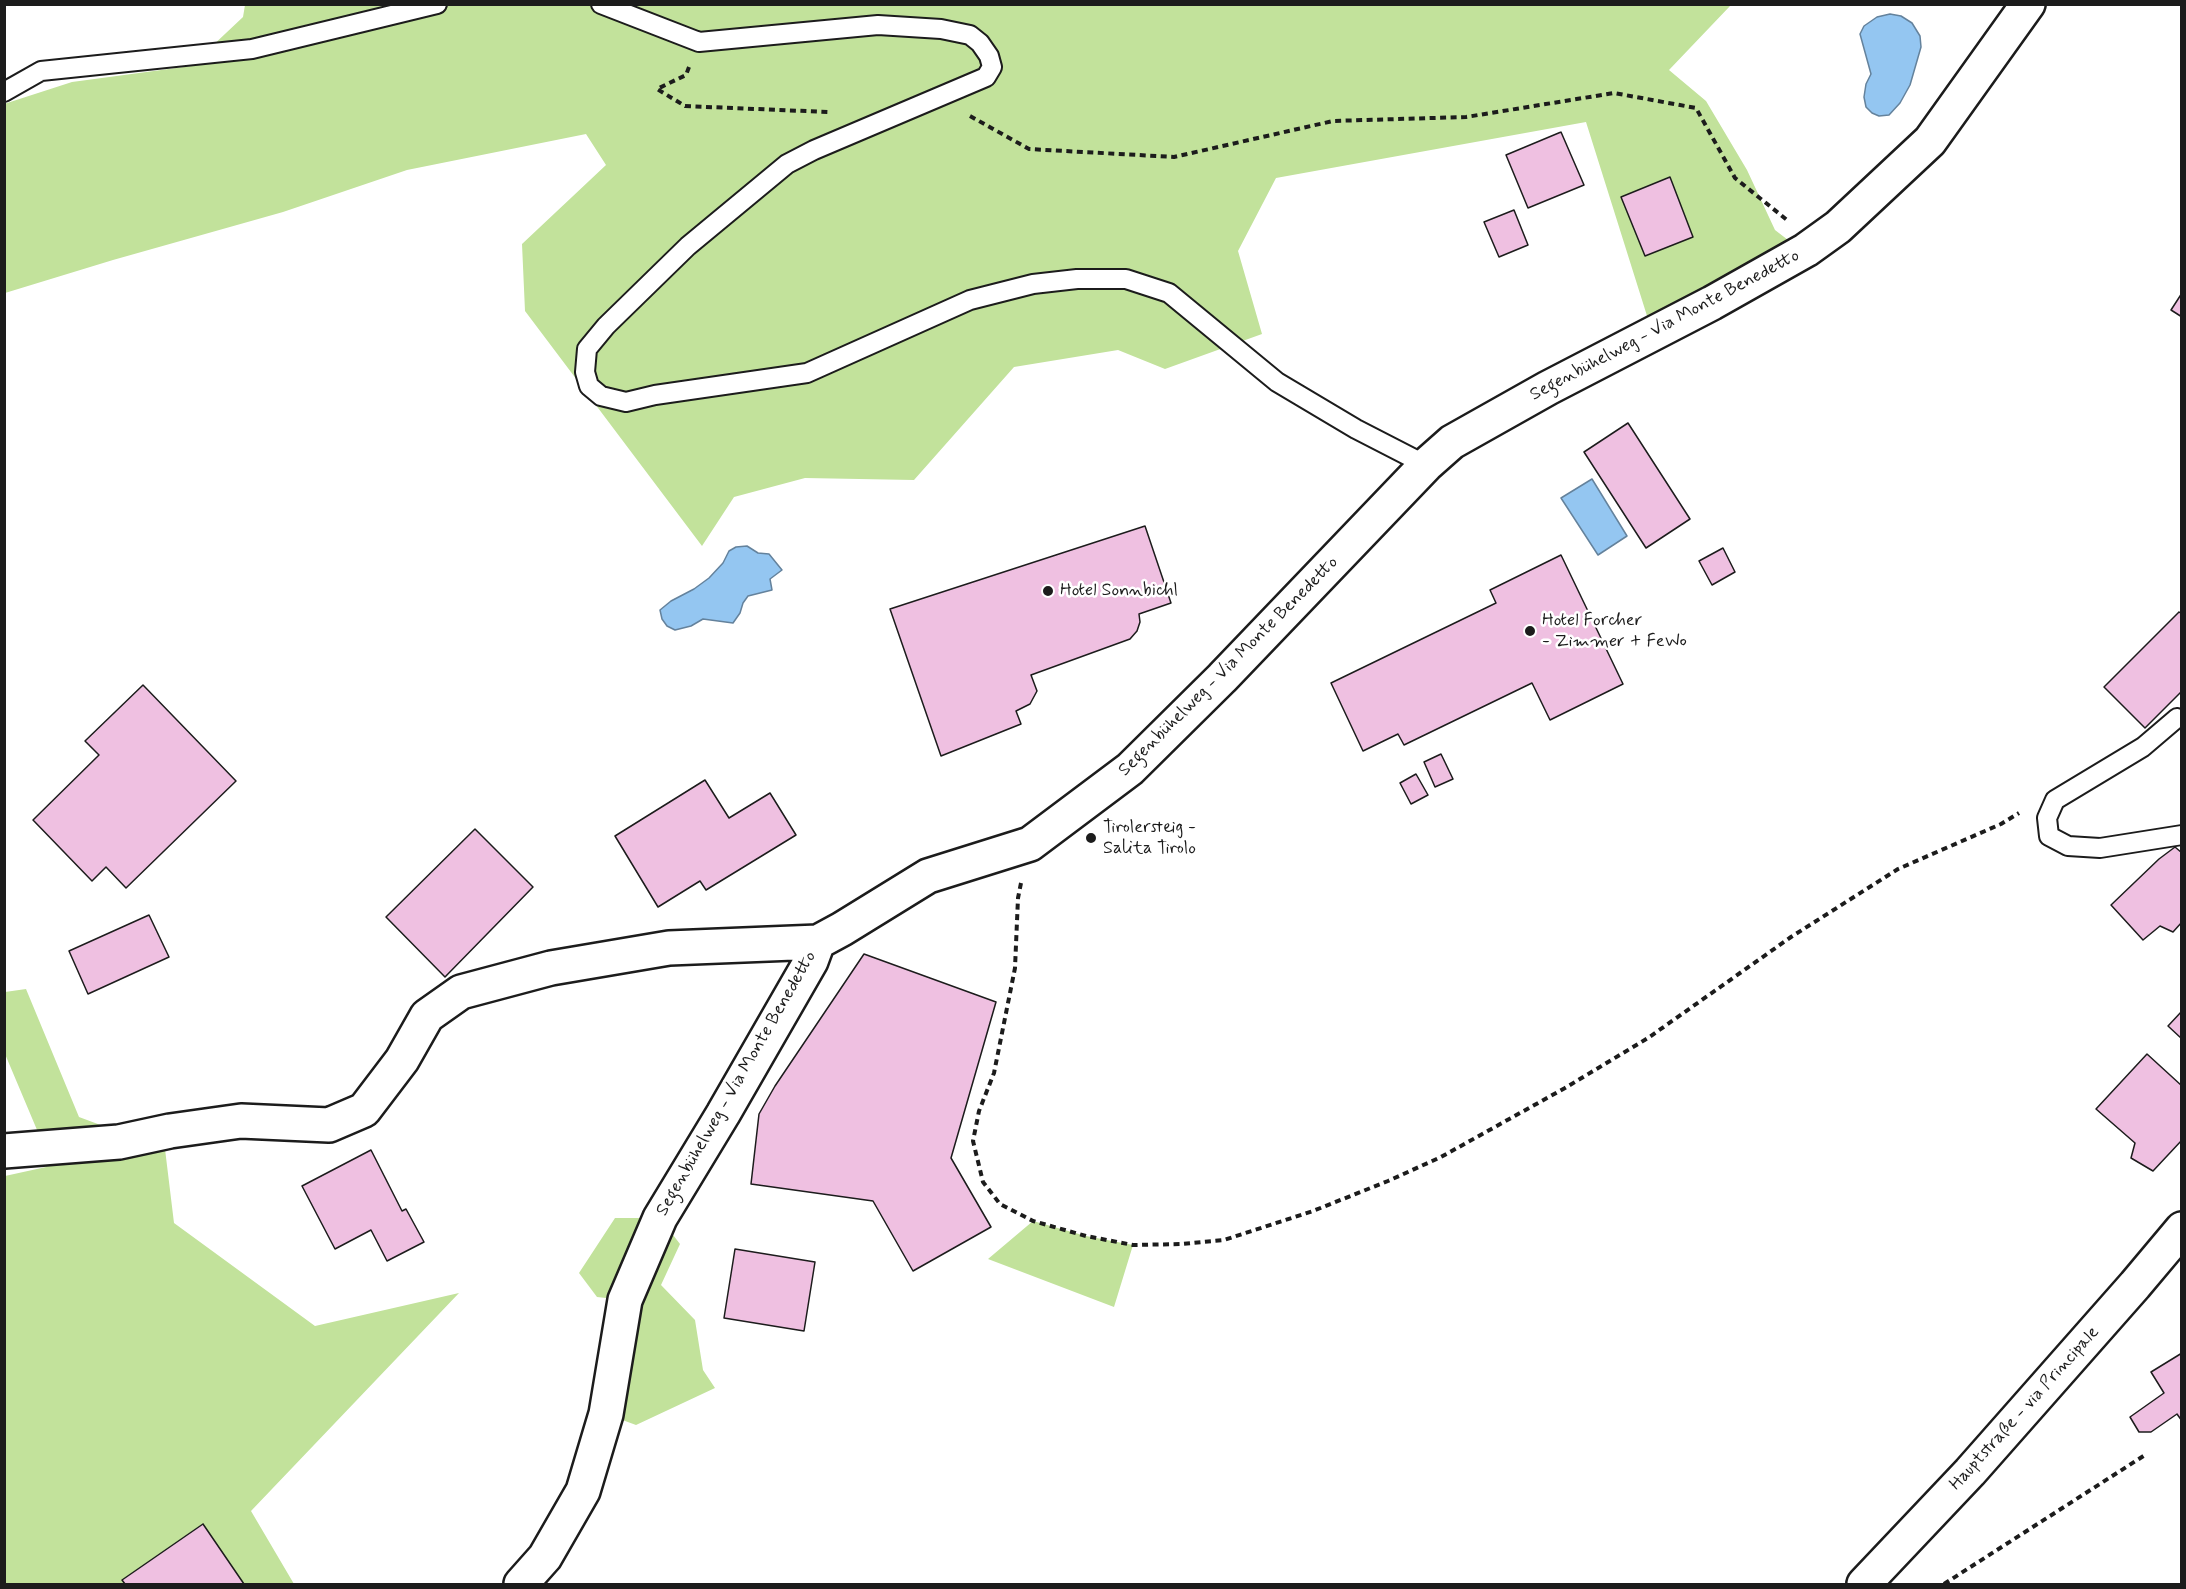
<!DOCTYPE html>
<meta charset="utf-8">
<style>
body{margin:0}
#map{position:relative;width:2186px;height:1589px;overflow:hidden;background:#fff;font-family:Mynerve,sans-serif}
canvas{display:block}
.frame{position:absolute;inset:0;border:6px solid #1c1c1c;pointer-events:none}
</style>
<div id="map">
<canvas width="2186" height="1589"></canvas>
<div class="frame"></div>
</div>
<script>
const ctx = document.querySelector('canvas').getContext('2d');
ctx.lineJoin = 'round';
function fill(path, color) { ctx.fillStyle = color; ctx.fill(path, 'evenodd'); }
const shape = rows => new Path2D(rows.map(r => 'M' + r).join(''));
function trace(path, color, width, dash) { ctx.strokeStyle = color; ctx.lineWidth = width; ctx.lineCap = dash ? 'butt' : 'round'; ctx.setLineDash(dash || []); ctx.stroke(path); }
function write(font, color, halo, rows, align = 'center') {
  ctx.font = font + ' Mynerve,sans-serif'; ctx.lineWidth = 5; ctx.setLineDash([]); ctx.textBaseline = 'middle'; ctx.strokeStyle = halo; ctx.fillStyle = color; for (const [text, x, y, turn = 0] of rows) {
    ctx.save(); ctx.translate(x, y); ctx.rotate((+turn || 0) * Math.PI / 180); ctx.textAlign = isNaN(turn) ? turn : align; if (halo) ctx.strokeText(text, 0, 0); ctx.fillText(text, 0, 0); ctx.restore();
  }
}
fill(shape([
 [245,5,1731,5,1669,70,1706,101,1747,170,1775,230,1788,240,1648,319,1586,122,1276,178,1238,251,1262,334,1165,369,1118,350,1014,367,914,480,805,478,734,497,702,546,525,311,522,244,606,165,586,134,407,170,283,212,113,260,5,293,4,104,72,82,191,66,243,17],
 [26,989,79,1117,165,1149,174,1223,315,1326,459,1293,251,1511,294,1584,5,1584,5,1176,46,1167,40,1137,5,1054,5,992],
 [615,1218,660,1218,680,1244,661,1285,695,1320,703,1370,715,1388,636,1425,606,1414,624,1300,597,1297,579,1273],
 [1033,1221,1086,1236,1133,1245,1114,1307,988,1259]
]), '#c2e29b');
const water = shape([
 [1890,14,1901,16,1912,23,1920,36,1921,47,1910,85,1900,103,1889,115,1879,116,1872,113,1866,107,1864,97,1866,84,1871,74,1860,34,1864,26,1877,17,1890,14],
 [1592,479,1627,536,1598,555,1561,498,1592,479],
 [747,546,758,553,769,554,782,570,770,579,772,590,748,596,743,603,740,613,733,623,703,619,691,626,675,630,667,626,662,619,660,610,671,601,694,589,709,578,723,563,729,551,736,547,747,546]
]);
fill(water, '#94c6f1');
trace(water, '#64829c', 1.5);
const building = shape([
 [1561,132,1584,185,1528,208,1506,155,1561,132],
 [1670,177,1693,237,1645,256,1621,197,1670,177],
 [1514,210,1528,245,1499,257,1484,222,1514,210],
 [2182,293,2182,317,2171,310,2182,293],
 [1628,423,1690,519,1646,548,1584,452,1628,423],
 [1145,526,1171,603,1139,614,1140,622,1137,631,1130,639,1031,675,1037,691,1030,704,1016,711,1021,724,941,756,890,609,1145,526],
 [1723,548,1735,572,1712,585,1699,561,1723,548],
 [1561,555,1623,684,1550,720,1532,683,1404,745,1398,734,1363,751,1331,683,1496,603,1490,590,1561,555],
 [2179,612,2182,614,2182,691,2145,728,2104,687,2179,612],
 [143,685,236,781,126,888,106,867,92,881,33,820,99,755,85,741,143,685],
 [1441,754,1453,779,1435,787,1424,762,1441,754],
 [1416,774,1428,795,1411,804,1400,783,1416,774],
 [705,780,729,818,770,793,796,835,706,890,700,881,658,907,615,836,705,780],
 [475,829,533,887,445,977,386,917,475,829],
 [2175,847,2182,853,2182,922,2173,932,2160,926,2143,940,2111,905,2159,859,2175,847],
 [149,915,169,957,88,994,69,951,149,915],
 [864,954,996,1002,951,1158,991,1227,913,1271,873,1201,751,1184,759,1114,775,1086,864,954],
 [2182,1011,2182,1039,2168,1026,2182,1011],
 [2147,1054,2182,1086,2182,1140,2153,1171,2131,1158,2135,1143,2096,1109,2147,1054],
 [371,1150,402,1211,406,1209,424,1242,387,1261,371,1230,335,1249,302,1186,371,1150],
 [735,1249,815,1262,804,1331,724,1318,735,1249],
 [2182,1353,2182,1421,2177,1414,2151,1432,2139,1432,2130,1417,2164,1393,2151,1372,2182,1353],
 [203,1524,244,1584,125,1584,122,1580,203,1524]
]);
fill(building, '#efc0e1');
trace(building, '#1c1c1c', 1.5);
const service = shape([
 [601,4,699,42,878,25,941,29,970,35,980,43,989,56,992,67,986,77,814,150,787,164,688,246,606,326,587,349,585,372,589,386,601,396,626,402,655,395,807,373,970,300,1033,284,1077,279,1126,279,1169,293,1277,382,1356,429,1426,465],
 [4,92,41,71,252,49,437,4],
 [2177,718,2143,747,2055,800,2047,818,2049,836,2068,846,2100,848,2182,835]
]);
const minor = shape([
 [4,1151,119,1142,170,1131,241,1121,329,1125,364,1110,402,1060,427,1016,461,992,551,968,669,948,818,942],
 [521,1584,545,1557,583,1491,606,1414,625,1300,660,1218,723,1114,811,961,818,942,842,929,928,876,1030,844,1130,769,1222,678,1426,465,1452,442,1548,388,1712,303,1806,250,1838,227,1930,141,2028,4]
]);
const tertiary = shape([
 [1864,1584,1970,1472,2135,1285,2182,1229]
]);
trace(service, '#1c1c1c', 22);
trace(minor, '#1c1c1c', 38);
trace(tertiary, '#1c1c1c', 38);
trace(shape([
 [689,67,686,75,657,89,685,106,828,112],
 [970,116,1029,149,1174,157,1333,121,1466,117,1614,93,1696,108,1735,178,1787,220],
 [1021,883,1018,898,1015,968,994,1073,979,1111,973,1141,983,1182,1000,1204,1033,1221,1086,1236,1133,1245,1182,1244,1224,1240,1313,1211,1388,1181,1441,1157,1565,1088,1648,1038,1791,937,1898,869,2001,824,2019,813],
 [1944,1584,2145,1455]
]), '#1c1c1c', 4, [6, 4.5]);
trace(service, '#fff', 18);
trace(minor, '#fff', 33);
trace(tertiary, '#fff', 33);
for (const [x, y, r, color] of [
 [1048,591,6,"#1c1c1c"],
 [1530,631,6,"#1c1c1c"],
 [1091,838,6,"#1c1c1c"]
]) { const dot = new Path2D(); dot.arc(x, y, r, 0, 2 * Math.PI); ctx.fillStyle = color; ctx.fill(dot); trace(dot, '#fff', 2); }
write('18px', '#1c1c1c', '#fff', [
 ["Segenbühelweg - Via Monte Benedetto",1665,326,-28],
 ["Segenbühelweg - Via Monte Benedetto",1229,667,-45],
 ["Segenbühelweg - Via Monte Benedetto",737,1084,-60],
 ["Hauptstraße - via Principale",2025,1409,-48]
]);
write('18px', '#1c1c1c', '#fff', [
 ["Hotel Sonnbichl",1060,591],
 ["Hotel Forcher",1542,621],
 ["- Zimmer + FeWo",1542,642],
 ["Tirolersteig -",1103,828],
 ["Salita Tirolo",1103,849]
], 'left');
</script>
